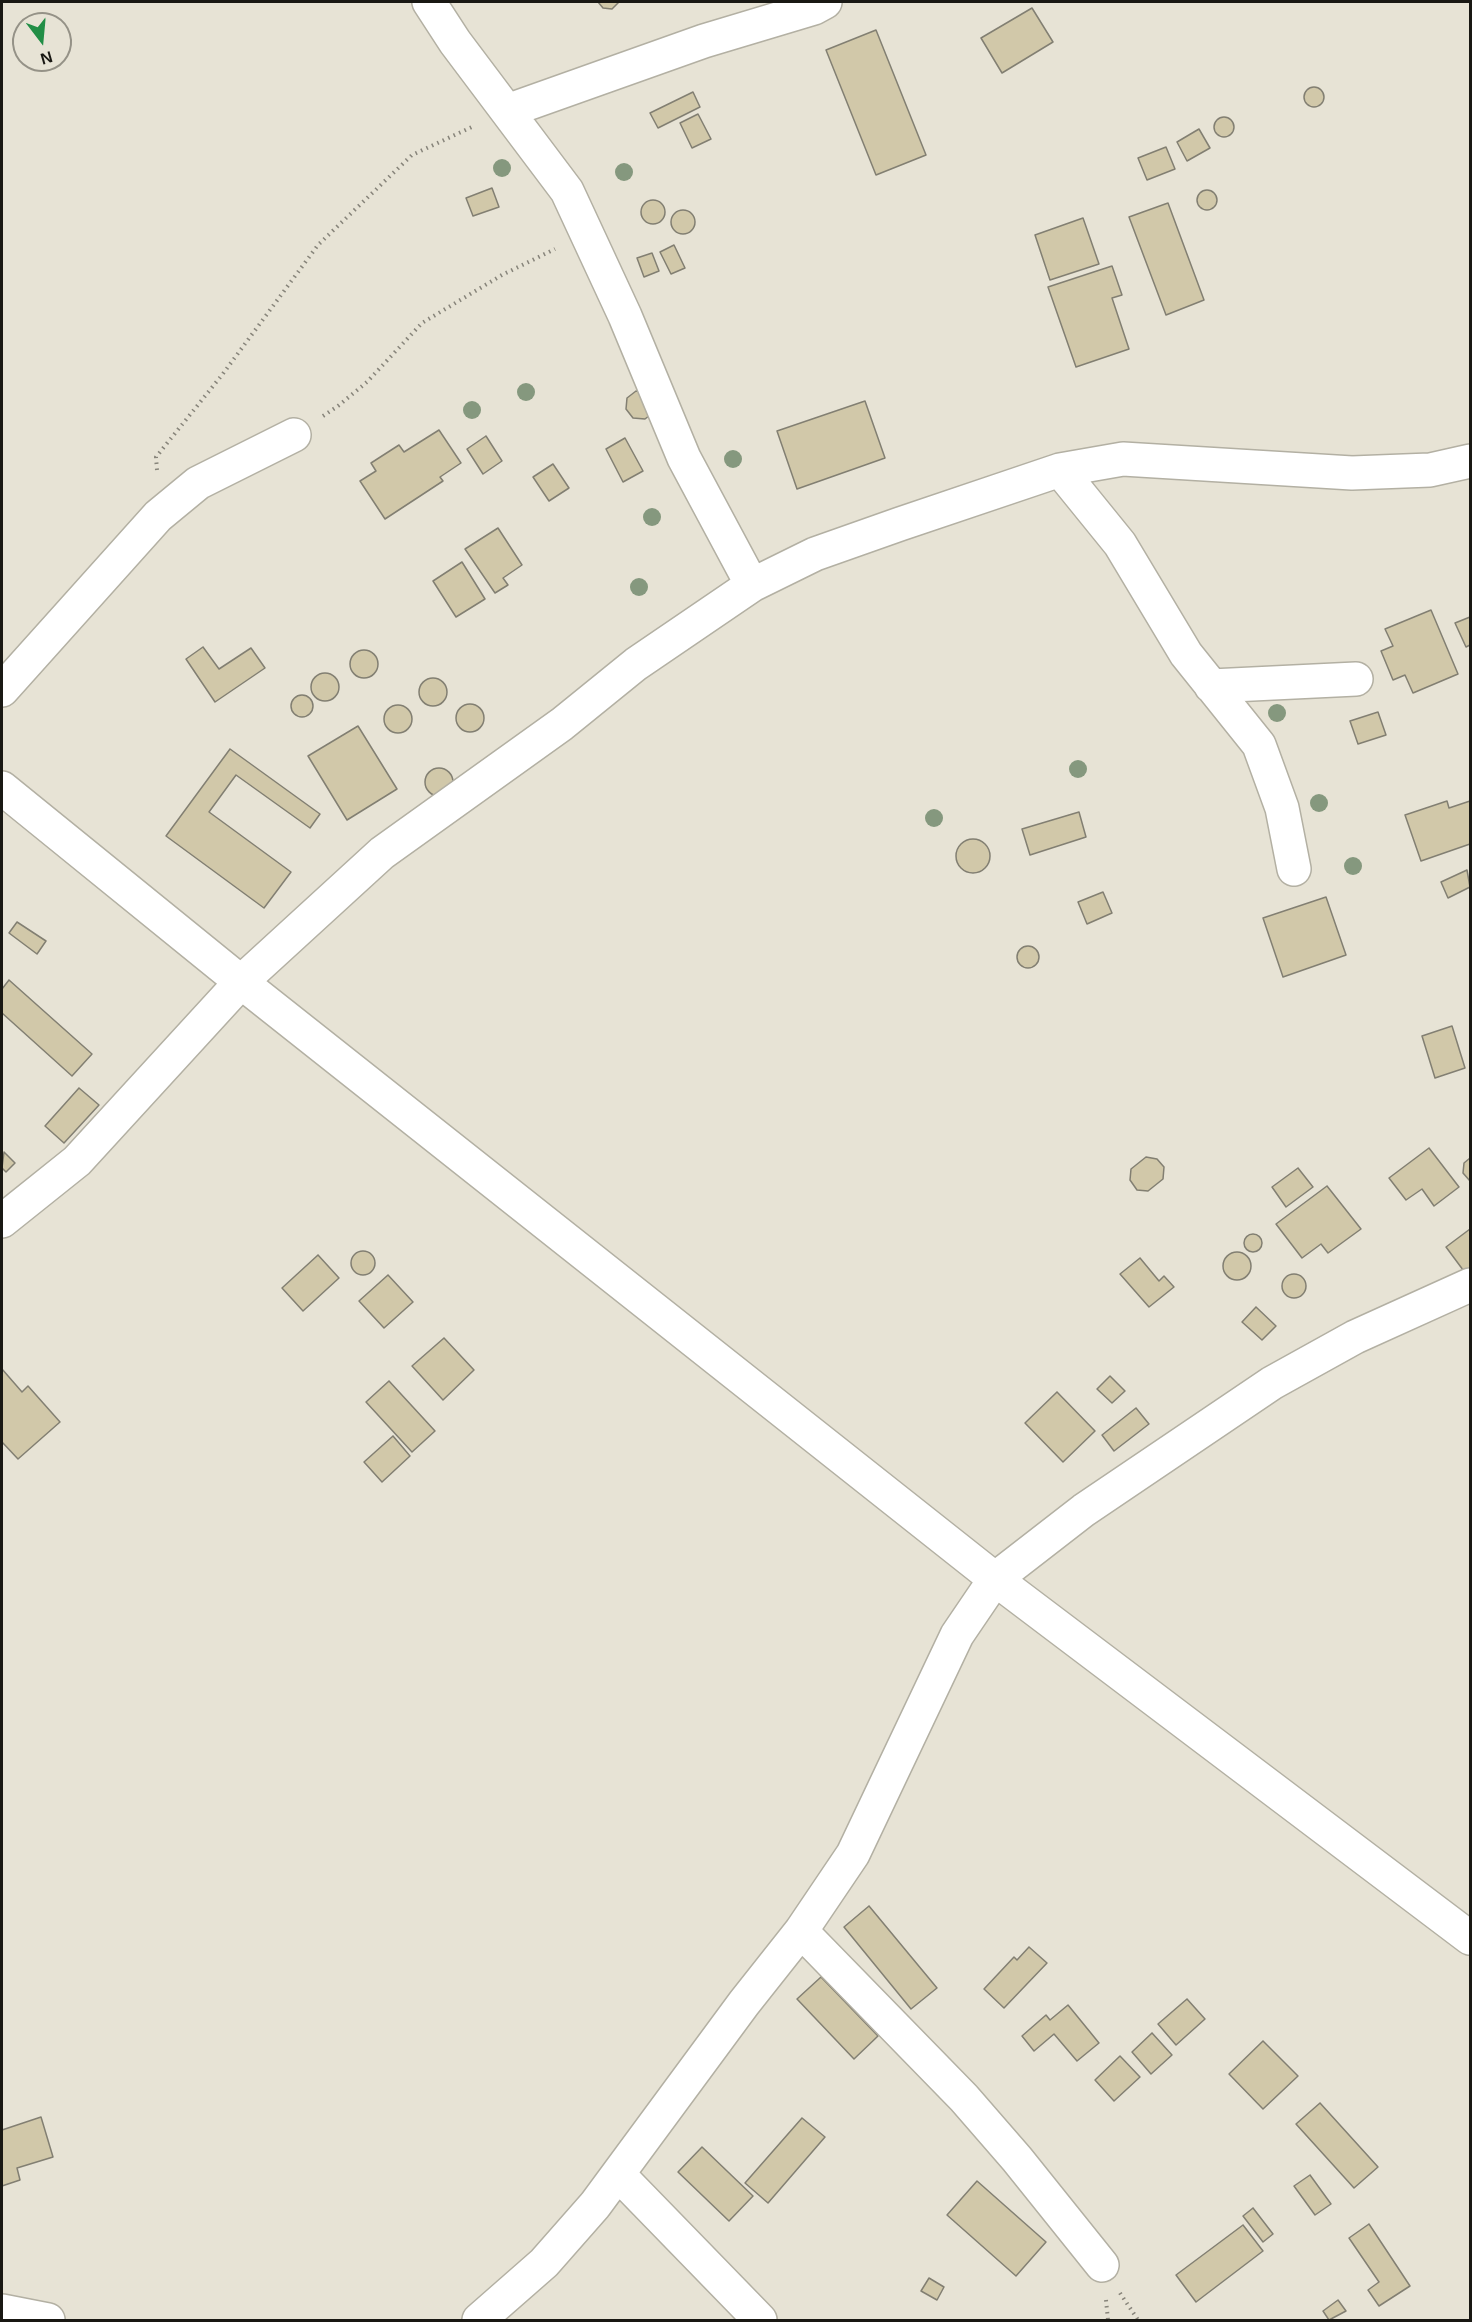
<!DOCTYPE html>
<style>
body{margin:0}
#map{position:relative;width:1472px;height:2322px;overflow:hidden;background:#e7e3d5;font-family:Helvetica,sans-serif}
canvas{display:block}
.frame{position:absolute;inset:0;border:3px solid #191813;pointer-events:none}
.north{position:absolute;left:12px;top:12px;width:60px;height:60px;box-sizing:border-box;background:#e7e3d5;border:2px solid #959287;border-radius:50%;rotate:164deg;font-size:16px;font-weight:700;line-height:24px;text-align:center;color:#191813}
.north::after{content:'';display:block;margin:auto;width:21px;height:27px;background:#228e46;clip-path:polygon(50% 0,100% 100%,50% 72%,0 100%)}
</style>
<div id="map">
<canvas width="1472" height="2322"></canvas>
<div class="frame"></div>
<div class="north">N</div>
</div>
<script>
const ctx = document.querySelector('canvas').getContext('2d');
ctx.lineJoin = 'round';
function fill(path, color) { ctx.fillStyle = color; ctx.fill(path, 'evenodd'); }
const shape = rows => new Path2D(rows.map(r => 'M' + r).join(''));
function trace(path, color, width, dash) { ctx.strokeStyle = color; ctx.lineWidth = width; ctx.lineCap = dash ? 'butt' : 'round'; ctx.setLineDash(dash || []); ctx.stroke(path); }
const building = shape([
 [598,2,619,2,612,9,603,8,598,2],
 [1032,8,1053,42,1002,73,981,38,1032,8],
 [876,30,926,155,876,175,826,50,876,30],
 '1304 97a10 10 0 1 1 20 0a10 10 0 1 1-20 0Z',
 [693,92,700,107,658,128,650,113,693,92],
 [698,114,711,139,692,148,680,123,698,114],
 '1214 127a10 10 0 1 1 20 0a10 10 0 1 1-20 0Z',
 [1199,129,1210,148,1187,161,1177,142,1199,129],
 [1166,147,1175,169,1147,180,1138,158,1166,147],
 [492,188,499,207,473,216,466,198,492,188],
 '1197 200a10 10 0 1 1 20 0a10 10 0 1 1-20 0Z',
 '641 212a12 12 0 1 1 24 0a12 12 0 1 1-24 0Z',
 [1168,203,1204,300,1166,315,1129,217,1168,203],
 '671 222a12 12 0 1 1 24 0a12 12 0 1 1-24 0Z',
 [1083,218,1099,264,1050,280,1035,235,1083,218],
 [674,245,685,268,671,274,660,252,674,245],
 [652,253,659,271,644,277,637,258,652,253],
 [1112,266,1122,295,1112,298,1129,349,1076,367,1048,287,1112,266],
 [636,391,648,392,654,412,645,419,633,418,626,409,627,398,636,391],
 [865,401,885,458,797,489,777,431,865,401],
 [439,430,461,463,440,477,443,481,385,519,360,481,376,471,371,463,399,445,404,452,439,430],
 [486,436,502,461,483,474,467,449,486,436],
 [625,438,643,471,623,482,606,449,625,438],
 [553,464,569,488,549,501,533,477,553,464],
 [498,528,522,565,503,578,508,585,495,593,465,549,498,528],
 [462,562,485,599,456,617,433,581,462,562],
 [1431,610,1458,674,1413,693,1405,675,1393,680,1381,651,1393,646,1385,629,1431,610],
 [1470,617,1470,645,1466,647,1455,623,1470,617],
 [203,647,219,669,251,648,265,668,215,702,186,659,203,647],
 '350 664a14 14 0 1 1 28 0a14 14 0 1 1-28 0Z',
 '311 687a14 14 0 1 1 28 0a14 14 0 1 1-28 0Z',
 '419 692a14 14 0 1 1 28 0a14 14 0 1 1-28 0Z',
 '291 706a11 11 0 1 1 22 0a11 11 0 1 1-22 0Z',
 '456 718a14 14 0 1 1 28 0a14 14 0 1 1-28 0Z',
 '384 719a14 14 0 1 1 28 0a14 14 0 1 1-28 0Z',
 [1378,712,1386,735,1358,744,1350,721,1378,712],
 [358,726,397,789,347,820,308,756,358,726],
 [230,749,320,814,310,828,236,775,209,812,291,872,264,908,166,836,230,749],
 '425 782a14 14 0 1 1 28 0a14 14 0 1 1-28 0Z',
 [1447,801,1449,808,1470,801,1470,844,1421,861,1405,815,1447,801],
 [1079,812,1086,837,1030,855,1022,829,1079,812],
 '956 856a17 17 0 1 1 34 0a17 17 0 1 1-34 0Z',
 [1467,870,1470,887,1448,898,1441,882,1467,870],
 [1103,892,1112,913,1087,924,1078,902,1103,892],
 [1326,897,1346,955,1283,977,1263,918,1326,897],
 [17,922,46,941,37,954,9,933,17,922],
 '1017 957a11 11 0 1 1 22 0a11 11 0 1 1-22 0Z',
 [9,980,92,1054,72,1076,2,1013,2,989,9,980],
 [1452,1026,1465,1068,1435,1078,1422,1036,1452,1026],
 [79,1088,99,1105,64,1143,45,1126,79,1088],
 [1429,1148,1459,1187,1434,1206,1422,1189,1406,1200,1389,1178,1429,1148],
 [4,1152,15,1163,6,1172,2,1168,4,1152],
 [1146,1157,1157,1159,1164,1167,1163,1179,1148,1191,1137,1190,1130,1180,1131,1169,1146,1157],
 [1470,1158,1470,1181,1463,1173,1464,1163,1470,1158],
 [1298,1168,1313,1187,1286,1207,1272,1187,1298,1168],
 [1327,1186,1361,1229,1328,1253,1321,1244,1302,1258,1276,1224,1327,1186],
 [1470,1229,1470,1277,1469,1278,1446,1247,1470,1229],
 '1244 1243a9 9 0 1 1 18 0a9 9 0 1 1-18 0Z',
 '351 1263a12 12 0 1 1 24 0a12 12 0 1 1-24 0Z',
 '1223 1266a14 14 0 1 1 28 0a14 14 0 1 1-28 0Z',
 [318,1255,339,1278,303,1311,282,1288,318,1255],
 [1140,1258,1159,1281,1164,1276,1174,1287,1149,1307,1120,1274,1140,1258],
 '1282 1286a12 12 0 1 1 24 0a12 12 0 1 1-24 0Z',
 [388,1275,413,1302,384,1328,359,1301,388,1275],
 [1256,1307,1276,1326,1262,1340,1242,1322,1256,1307],
 [444,1338,474,1370,443,1400,412,1366,444,1338],
 [2,1369,22,1392,28,1386,60,1422,18,1459,2,1442,2,1369],
 [1110,1376,1125,1391,1112,1403,1097,1389,1110,1376],
 [389,1381,435,1431,412,1452,366,1402,389,1381],
 [1057,1392,1095,1431,1063,1462,1025,1423,1057,1392],
 [1136,1408,1149,1424,1114,1451,1102,1435,1136,1408],
 [393,1436,410,1456,382,1482,364,1462,393,1436],
 [869,1906,937,1988,911,2009,844,1927,869,1906],
 [1029,1947,1047,1963,1004,2008,984,1989,1014,1957,1017,1960,1029,1947],
 [821,1977,878,2036,854,2059,797,1999,821,1977],
 [1187,1999,1205,2019,1176,2045,1158,2024,1187,1999],
 [1068,2005,1099,2043,1077,2061,1054,2034,1034,2051,1022,2036,1046,2015,1050,2020,1068,2005],
 [1152,2033,1172,2055,1151,2074,1132,2052,1152,2033],
 [1263,2041,1298,2076,1263,2109,1229,2074,1263,2041],
 [1120,2056,1140,2077,1114,2101,1095,2080,1120,2056],
 [1320,2103,1378,2167,1354,2188,1296,2124,1320,2103],
 [41,2117,53,2157,17,2168,20,2180,2,2186,2,2130,41,2117],
 [802,2118,825,2137,768,2203,745,2183,802,2118],
 [702,2147,753,2196,729,2221,678,2172,702,2147],
 [1310,2175,1331,2204,1315,2215,1294,2186,1310,2175],
 [977,2181,1046,2242,1016,2276,947,2215,977,2181],
 [1253,2208,1273,2234,1263,2242,1243,2216,1253,2208],
 [1369,2224,1410,2286,1379,2306,1368,2290,1379,2282,1349,2238,1369,2224],
 [1243,2225,1263,2251,1196,2302,1176,2275,1243,2225],
 [929,2278,944,2287,937,2300,921,2291,929,2278],
 [1338,2300,1346,2311,1329,2320,1323,2311,1338,2300]
]);
fill(building, '#d1c8a9');
trace(building, '#827f72', 1.5);
const street = shape([
 [429,2,455,42,567,191,625,316,684,458,752,585],
 [507,111,704,41,814,8,825,2],
 [1060,470,1120,544,1186,654,1259,745,1282,808,1294,869],
 [1211,686,1356,679],
 [2,690,158,516,198,483,294,435],
 [2,1221,77,1161,241,982,382,853,562,724,636,664,752,585,815,554,900,524,1060,470,1123,459,1352,473,1430,470,1470,461],
 [801,1931,964,2098,1017,2159,1102,2265],
 [618,2174,760,2320],
 [2,2311,48,2320],
 [479,2320,544,2263,595,2205,744,2003,801,1931,853,1854,957,1635,995,1579,1084,1510,1272,1383,1355,1337,1470,1285]
]);
const secondary = shape([
 [2,788,241,982,995,1579,1470,1938]
]);
trace(street, '#b3b0a3', 36);
trace(secondary, '#b3b0a3', 36);
trace(shape([
 [323,416,338,406,367,382,422,323,502,275,555,249],
 [157,470,156,457,222,375,318,245,412,155,474,126],
 [1120,2293,1138,2320],
 [1106,2300,1108,2320]
]), '#87847a', 4, [1.5, 4.5]);
trace(street, '#fff', 33);
trace(secondary, '#fff', 33);
ctx.fillStyle = '#85987e';
for (const [x, y] of [
 [502,168],
 [624,172],
 [526,392],
 [472,410],
 [733,459],
 [652,517],
 [639,587],
 [1277,713],
 [1078,769],
 [1319,803],
 [934,818],
 [1353,866]
]) { ctx.beginPath(); ctx.arc(x, y, 9, 0, 2 * Math.PI); ctx.fill(); }
</script>
